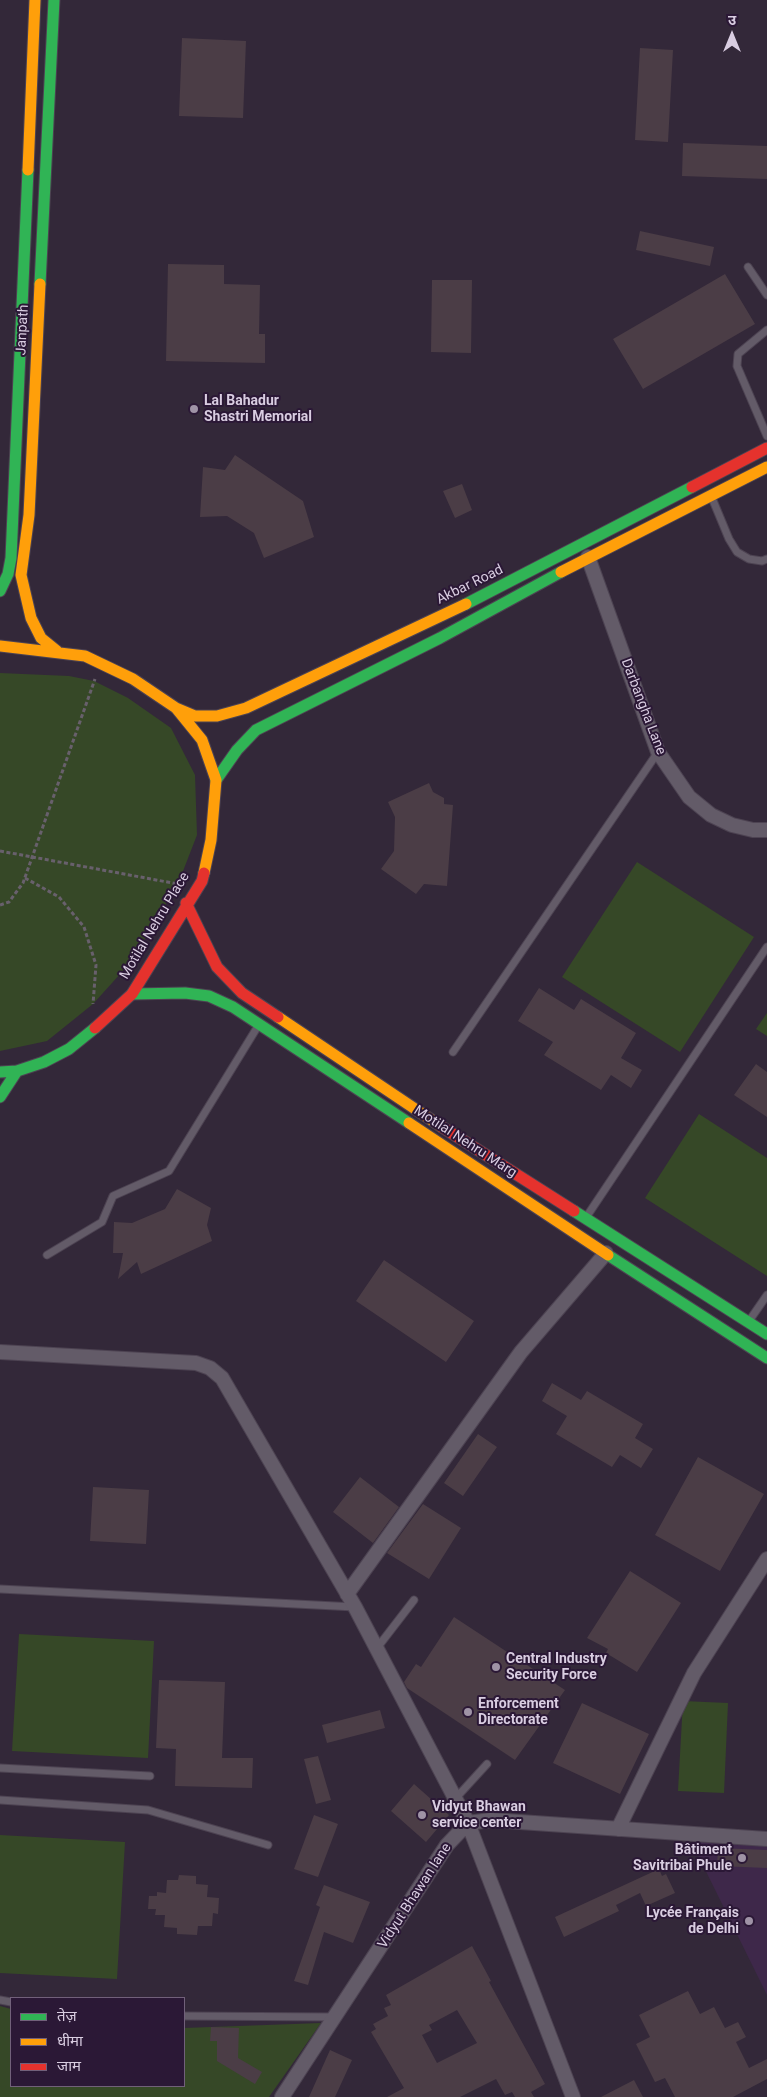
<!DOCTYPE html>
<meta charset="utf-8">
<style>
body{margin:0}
#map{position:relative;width:767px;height:2097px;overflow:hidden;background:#332839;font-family:Roboto,"Noto Sans Devanagari",sans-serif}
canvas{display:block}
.legend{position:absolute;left:10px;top:1997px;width:175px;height:90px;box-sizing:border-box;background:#2b1836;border:1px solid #71607a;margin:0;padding:6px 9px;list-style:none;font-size:15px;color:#d9cde1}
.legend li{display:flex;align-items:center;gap:10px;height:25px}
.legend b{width:25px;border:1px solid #71607a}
.north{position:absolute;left:707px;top:10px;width:50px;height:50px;-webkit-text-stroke:4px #2b1836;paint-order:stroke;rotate:0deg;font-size:14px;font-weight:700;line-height:20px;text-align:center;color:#d9cde1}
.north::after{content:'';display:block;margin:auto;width:18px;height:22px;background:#d9cde1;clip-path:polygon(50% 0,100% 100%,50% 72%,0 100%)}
</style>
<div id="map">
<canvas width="767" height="2097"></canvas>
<ul class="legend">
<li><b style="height:6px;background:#30b455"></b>तेज़</li>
<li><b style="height:6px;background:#ff9f0a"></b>धीमा</li>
<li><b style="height:6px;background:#e5322d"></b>जाम</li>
</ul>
<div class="north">उ</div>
</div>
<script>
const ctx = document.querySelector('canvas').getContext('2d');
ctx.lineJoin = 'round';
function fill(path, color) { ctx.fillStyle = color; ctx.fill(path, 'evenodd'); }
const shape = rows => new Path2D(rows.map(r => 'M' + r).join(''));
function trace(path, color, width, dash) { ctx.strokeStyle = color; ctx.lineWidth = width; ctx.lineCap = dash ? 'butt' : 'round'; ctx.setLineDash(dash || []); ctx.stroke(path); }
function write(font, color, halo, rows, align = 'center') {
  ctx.font = font + ' Roboto,sans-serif'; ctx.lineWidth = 4; ctx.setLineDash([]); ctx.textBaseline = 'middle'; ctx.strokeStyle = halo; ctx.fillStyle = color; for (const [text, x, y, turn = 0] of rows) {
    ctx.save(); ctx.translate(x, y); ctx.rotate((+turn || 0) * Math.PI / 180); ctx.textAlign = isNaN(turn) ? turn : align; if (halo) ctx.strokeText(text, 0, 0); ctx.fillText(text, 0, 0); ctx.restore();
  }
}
fill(shape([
 [691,1841,767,1846,767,1995]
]), '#3e284a');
fill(shape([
 [0,673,69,676,94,681,128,698,171,728,195,775,197,835,178,884,131,962,93,1004,47,1041,0,1051],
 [637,862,754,937,680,1052,562,977],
 [767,1013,767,1036,756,1029],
 [699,1114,767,1158,767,1276,645,1198],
 [19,1634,154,1641,148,1758,12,1751],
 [683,1701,728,1703,724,1793,678,1791],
 [0,1835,125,1842,117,1979,0,1973],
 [0,2006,11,2009,11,2086,184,2086,184,2028,321,2023,269,2097,0,2097]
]), '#364827');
fill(shape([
 [182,38,246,41,243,118,179,116],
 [640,48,673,50,668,142,635,140],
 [683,143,767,146,767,179,682,176],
 [640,231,714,247,710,266,636,250],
 [168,264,224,265,224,284,260,285,259,334,265,334,265,363,166,361],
 [725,274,755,324,643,389,613,339],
 [432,280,472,280,471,353,431,352],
 [235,455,303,501,314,537,264,558,254,533,227,516,200,517,203,467,225,470],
 [462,484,472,510,455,518,443,491],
 [429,783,433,792,444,798,444,804,453,805,447,886,424,884,416,894,381,869,394,851,395,817,388,802],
 [539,988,574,1010,581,999,636,1033,621,1058,642,1070,631,1088,611,1075,601,1090,544,1055,553,1042,518,1021],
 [756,1064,767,1072,767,1117,734,1095],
 [177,1189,211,1208,207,1225,212,1241,141,1274,137,1262,118,1279,123,1253,113,1253,114,1222,132,1223,165,1209],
 [384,1260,474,1321,446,1362,356,1301],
 [552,1383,581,1400,587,1391,643,1424,635,1438,653,1449,641,1468,620,1455,612,1467,556,1434,567,1416,542,1401],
 [478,1434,497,1447,463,1496,444,1483],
 [698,1457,764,1494,720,1571,655,1535],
 [360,1477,399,1507,373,1543,333,1512],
 [93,1487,149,1490,146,1544,90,1541],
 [423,1504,461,1528,429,1579,387,1553],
 [630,1571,681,1603,637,1672,606,1653,608,1649,587,1638],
 [454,1617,565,1690,515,1760,407,1688,404,1682,416,1664,421,1667],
 [159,1680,225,1682,222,1758,253,1758,252,1788,175,1786,176,1749,156,1748],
 [582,1703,649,1734,620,1794,553,1763],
 [380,1710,385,1728,327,1743,322,1725],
 [318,1756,331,1800,316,1804,304,1759],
 [414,1784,449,1815,426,1842,391,1811],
 [314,1815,338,1824,318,1877,294,1869],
 [718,1848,767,1850,767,1868,717,1866],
 [659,1869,662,1876,666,1874,675,1893,646,1906,640,1893,616,1905,619,1911,564,1937,555,1917],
 [179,1875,196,1876,196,1884,208,1885,207,1897,219,1898,218,1914,213,1913,212,1926,198,1926,197,1935,177,1934,177,1928,164,1927,165,1915,155,1915,156,1909,148,1909,149,1896,157,1896,157,1892,166,1893,167,1880,178,1880],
 [324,1885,370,1902,353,1943,324,1932,308,1985,294,1981,320,1907,316,1905],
 [472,1946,491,1981,489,1982,545,2084,531,2092,534,2097,515,2097,512,2092,505,2095,496,2079,460,2097,387,2097,404,2088,371,2032,376,2029,373,2024,388,2016,384,2008,391,2005,386,1995],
 [457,2010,477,2043,437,2063,422,2035,432,2030,429,2025],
 [688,1991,700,2014,714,2007,725,2028,738,2022,746,2037,736,2042,749,2068,767,2059,767,2079,733,2097,675,2097,665,2078,655,2082,636,2044,650,2037,639,2015],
 [211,2027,239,2028,238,2058,262,2072,255,2084,217,2061,217,2041,210,2041],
 [330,2050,352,2060,335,2097,309,2097],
 [634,2080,643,2097,601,2097]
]), '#4b3d46');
const lane = shape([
 [748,267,767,295],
 [767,330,738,354,737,366,767,436],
 [712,498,729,539,737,552,749,559,762,561,767,559],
 [453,1052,658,752],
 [587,1216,767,947],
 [47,1255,102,1222,113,1196,169,1171,258,1026],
 [749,1321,767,1295],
 [0,1589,355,1607],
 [377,1648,414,1600],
 [0,1768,150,1776],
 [455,1799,487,1764],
 [0,1800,148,1810,268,1845],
 [0,2000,11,2002],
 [184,2016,333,2017]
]);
const street = shape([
 [588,557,658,752,689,797,711,815,732,825,753,830,767,830],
 [0,1352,196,1363,210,1368,222,1378,355,1607,468,1823,573,2097],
 [347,1594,521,1352,606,1253],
 [618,1829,694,1673,767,1559],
 [282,2097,447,1845,468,1823,491,1820,767,1839]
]);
const fast = shape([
 [40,284,54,0],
 [0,591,8,574,11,558,28,170],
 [466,604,692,487],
 [216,780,237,750,256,730,440,638,561,572],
 [132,994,185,993,209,996,233,1007,409,1123],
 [0,1072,17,1071,44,1062,69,1049,95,1028],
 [0,1097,17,1071],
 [574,1211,767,1334],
 [608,1255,767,1358]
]);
const slow = shape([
 [28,170,35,0],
 [40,284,29,515,21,575,31,618,41,638,57,651],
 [561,572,767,467],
 [0,646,85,656,133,679,176,708,202,740,216,780,211,840,204,873],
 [176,708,195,716,217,716,246,708,466,604],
 [278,1017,442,1127],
 [409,1123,608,1255]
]);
const jam = shape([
 [692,487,767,448],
 [186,903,217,967,242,993,278,1017],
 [95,1028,132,994,202,881,204,873],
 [442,1127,574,1211]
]);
trace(lane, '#4d4352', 9);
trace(street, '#4d4352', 16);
trace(fast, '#4d4352', 13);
trace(slow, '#4d4352', 13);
trace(jam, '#4d4352', 13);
trace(shape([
 [0,851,178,884],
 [25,878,59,897,84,927,96,965,93,1004],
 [0,905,9,902,23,883,95,679]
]), '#68606c', 3, [4, 2.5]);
trace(lane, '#635b68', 7);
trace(street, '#635b68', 14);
trace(fast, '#30b455', 11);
trace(slow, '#ff9f0a', 11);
trace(jam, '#e5322d', 11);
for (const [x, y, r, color] of [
 [194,409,5,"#9f93a6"],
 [496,1667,5,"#9f93a6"],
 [468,1712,5,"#9f93a6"],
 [422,1815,5,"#9f93a6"],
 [742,1858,5,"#9f93a6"],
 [749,1921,5,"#9f93a6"]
]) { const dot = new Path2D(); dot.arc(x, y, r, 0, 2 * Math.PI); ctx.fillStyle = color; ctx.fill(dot); trace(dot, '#2b1836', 2); }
write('14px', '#d9cde1', '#2b1836', [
 ["Janpath",23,330,-87],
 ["Akbar Road",470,585,-26],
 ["Darbangha Lane",643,707,69],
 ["Motilal Nehru Place",155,926,-59],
 ["Motilal Nehru Marg",465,1142,33],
 ["Vidyut Bhawan lane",415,1896,-57]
]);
write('bold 14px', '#d9cde1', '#2b1836', [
 ["Lal Bahadur",204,401],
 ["Shastri Memorial",204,417],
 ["Central Industry",506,1659],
 ["Security Force",506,1675],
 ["Enforcement",478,1704],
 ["Directorate",478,1720],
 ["Vidyut Bhawan",432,1807],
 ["service center",432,1823],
 ["Bâtiment",732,1850,"right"],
 ["Savitribai Phule",732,1866,"right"],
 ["Lycée Français",739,1913,"right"],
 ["de Delhi",739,1929,"right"]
], 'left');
</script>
